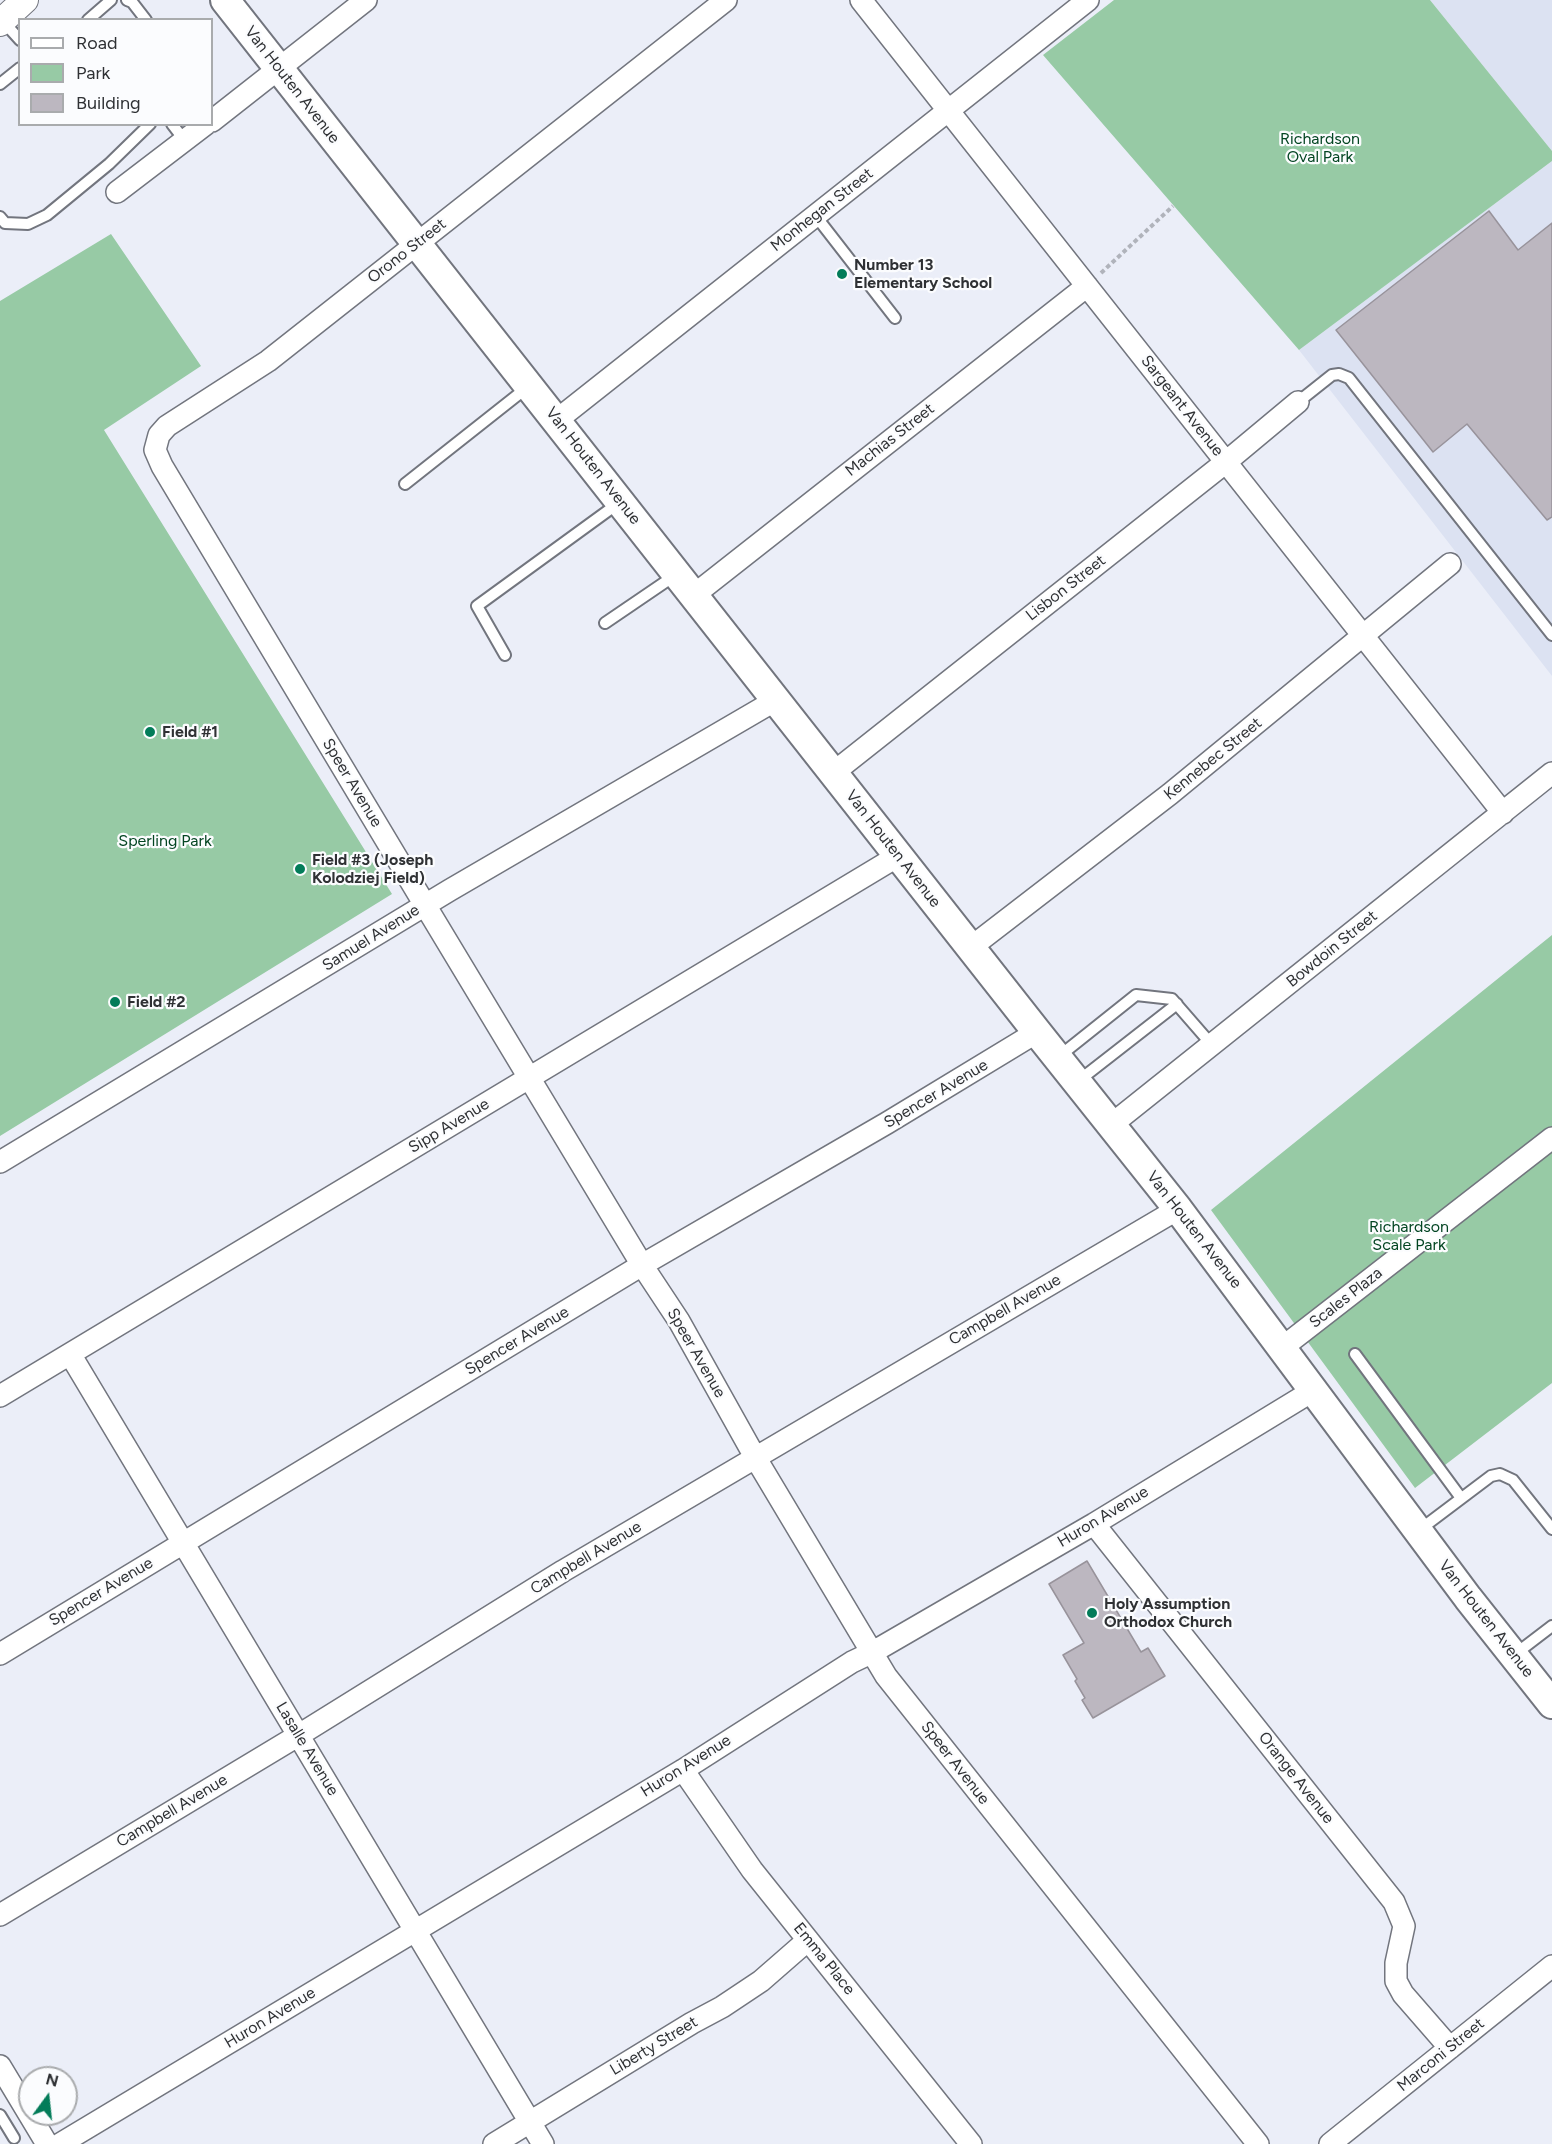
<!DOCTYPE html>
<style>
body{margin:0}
#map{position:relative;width:1552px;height:2144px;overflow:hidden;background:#ebeef8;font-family:Figtree,sans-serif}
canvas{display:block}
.legend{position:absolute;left:18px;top:18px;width:195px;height:108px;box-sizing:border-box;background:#fbfcfe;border:2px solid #a9abad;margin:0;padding:8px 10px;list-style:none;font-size:18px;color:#2f3134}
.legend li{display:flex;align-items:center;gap:12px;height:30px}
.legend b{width:30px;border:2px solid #a9abad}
.north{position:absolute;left:18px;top:2066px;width:60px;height:60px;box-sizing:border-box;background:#fbfcfe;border:2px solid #a9abad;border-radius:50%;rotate:15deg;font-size:16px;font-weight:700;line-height:24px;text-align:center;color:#2f3134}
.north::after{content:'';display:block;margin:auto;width:21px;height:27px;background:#037c59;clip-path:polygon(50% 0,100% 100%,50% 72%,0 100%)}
</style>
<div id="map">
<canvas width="1552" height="2144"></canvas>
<ul class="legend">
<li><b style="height:8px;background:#fff"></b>Road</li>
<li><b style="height:16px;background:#97caa5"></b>Park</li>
<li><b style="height:16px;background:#bcb7c0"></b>Building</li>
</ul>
<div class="north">N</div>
</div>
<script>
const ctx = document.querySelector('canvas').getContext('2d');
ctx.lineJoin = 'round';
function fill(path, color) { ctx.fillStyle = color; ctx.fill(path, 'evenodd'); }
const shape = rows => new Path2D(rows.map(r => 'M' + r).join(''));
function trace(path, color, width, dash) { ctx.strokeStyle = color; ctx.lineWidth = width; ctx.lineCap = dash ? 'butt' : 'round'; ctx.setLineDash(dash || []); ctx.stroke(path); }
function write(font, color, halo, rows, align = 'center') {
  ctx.font = font + ' Figtree,sans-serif'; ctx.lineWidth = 4.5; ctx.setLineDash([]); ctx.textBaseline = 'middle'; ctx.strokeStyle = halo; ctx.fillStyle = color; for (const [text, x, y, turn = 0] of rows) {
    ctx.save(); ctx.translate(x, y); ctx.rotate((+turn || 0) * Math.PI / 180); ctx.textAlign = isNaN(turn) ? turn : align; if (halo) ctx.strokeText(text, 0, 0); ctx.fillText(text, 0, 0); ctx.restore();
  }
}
fill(shape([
 [1430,0,1552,0,1552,151],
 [1552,161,1552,676,1299,350]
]), '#dce2f2');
fill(shape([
 [1114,0,1430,0,1552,151,1552,161,1299,350,1043,55],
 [111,234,201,366,104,430,392,894,0,1136,0,301],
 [1552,935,1552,1383,1415,1488,1211,1210]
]), '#97caa5');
const building = shape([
 [1489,211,1518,250,1552,223,1552,517,1547,520,1467,424,1433,452,1336,330,1489,211],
 [1087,1561,1141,1652,1148,1648,1165,1676,1093,1718,1082,1700,1085,1698,1075,1681,1077,1679,1063,1655,1084,1643,1049,1584,1087,1561]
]);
fill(building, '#bcb7c0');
trace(building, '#98939b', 1.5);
const service = shape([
 [127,0,132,2,146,20],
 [88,20,111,0],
 [3,21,20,40],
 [0,84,20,68],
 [172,124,185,141],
 [815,215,895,318],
 [0,217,5,223,28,224,47,215,109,164,150,124],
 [1298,402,1332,375,1339,374,1349,378,1552,635],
 [405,484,529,386],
 [605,623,677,574],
 [505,655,477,606,620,502],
 [1057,1058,1136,995,1172,999,1212,1045],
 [1077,1082,1177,1004],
 [1355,1354,1461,1498],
 [1418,1531,1491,1476,1500,1474,1513,1480,1552,1529],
 [1514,1655,1552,1626],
 [0,2115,14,2138]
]);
const minor = shape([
 [726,0,268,361,167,426,159,435,155,450,162,466,425,905,642,1265,679,1321,755,1457,886,1676,1258,2144],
 [861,0,1503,813],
 [212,121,366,0],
 [117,192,206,124],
 [557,420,1088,0],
 [694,595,1087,286],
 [833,773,1226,462,1298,402],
 [970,948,1170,794,1450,564],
 [1111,1125,1552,773],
 [0,1162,450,890,776,700],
 [1283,1347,1552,1138],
 [70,1354,543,2144],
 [0,1396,898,856],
 [1094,1524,1394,1902,1404,1926,1396,1963,1396,1981,1403,1994,1450,2048],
 [0,1654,642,1265,887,1123,1037,1032],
 [683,1770,752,1870,971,2144],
 [0,1915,299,1735,563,1571,1178,1209],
 [0,2066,47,2144],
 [60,2144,683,1770,852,1662,873,1652,1094,1524,1314,1390],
 [494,2144,692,2023,722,2007,761,1981,808,1940],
 [1330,2144,1552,1966]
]);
const tertiary = shape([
 [0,23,25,0]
]);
const secondary = shape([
 [225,0,1037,1032,1178,1209,1468,1598,1552,1704]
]);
trace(service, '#72757e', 14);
trace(minor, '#72757e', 24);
trace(tertiary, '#72757e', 28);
trace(secondary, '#72757e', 32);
trace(shape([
 [1101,273,1173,206]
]), '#b0b3bb', 4, [4.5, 3]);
trace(service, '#fff', 10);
trace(minor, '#fff', 21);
trace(tertiary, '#fff', 26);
trace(secondary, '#fff', 28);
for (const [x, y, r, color] of [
 [842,274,6,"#037c59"],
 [150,732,6,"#037c59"],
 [300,869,6,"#037c59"],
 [115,1002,6,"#037c59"],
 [1092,1613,6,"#037c59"]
]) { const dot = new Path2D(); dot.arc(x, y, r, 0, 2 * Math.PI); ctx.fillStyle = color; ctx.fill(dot); trace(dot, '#fbfcfe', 2); }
write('16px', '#2f3134', '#fbfcfe', [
 ["Van Houten Avenue",292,85,52],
 ["Monhegan Street",822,210,-38],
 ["Orono Street",407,251,-38],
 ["Sargeant Avenue",1182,406,52],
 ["Machias Street",890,440,-38],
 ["Van Houten Avenue",593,466,52],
 ["Lisbon Street",1066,588,-38],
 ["Kennebec Street",1213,759,-39],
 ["Speer Avenue",352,783,59],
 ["Van Houten Avenue",893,849,52],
 ["Samuel Avenue",371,938,-32],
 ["Bowdoin Street",1332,949,-39],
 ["Spencer Avenue",936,1094,-31],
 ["Sipp Avenue",449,1126,-31],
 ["Van Houten Avenue",1194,1230,52],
 ["Scales Plaza",1346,1298,-38],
 ["Campbell Avenue",1005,1310,-30],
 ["Spencer Avenue",517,1341,-31],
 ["Speer Avenue",696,1353,60],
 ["Huron Avenue",1103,1517,-31],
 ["Campbell Avenue",586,1558,-31],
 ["Spencer Avenue",101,1592,-31],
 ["Van Houten Avenue",1486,1619,52],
 ["Lasalle Avenue",307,1749,59],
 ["Speer Avenue",955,1763,52],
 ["Huron Avenue",686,1766,-32],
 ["Orange Avenue",1296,1778,52],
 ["Campbell Avenue",172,1811,-31],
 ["Emma Place",824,1959,51],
 ["Huron Avenue",270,2018,-31],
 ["Liberty Street",654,2046,-31],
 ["Marconi Street",1441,2055,-39]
]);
write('16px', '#034522', '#fbfcfe', [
 ["Richardson",1320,139],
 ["Oval Park",1320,157],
 ["Sperling Park",165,841],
 ["Richardson",1409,1227],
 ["Scale Park",1409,1245]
]);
write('bold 16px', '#2f3134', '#fbfcfe', [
 ["Number 13",854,265],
 ["Elementary School",854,283],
 ["Field #1",162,732],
 ["Field #3 (Joseph",312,860],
 ["Kolodziej Field)",312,878],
 ["Field #2",127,1002],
 ["Holy Assumption",1104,1604],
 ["Orthodox Church",1104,1622]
], 'left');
</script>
